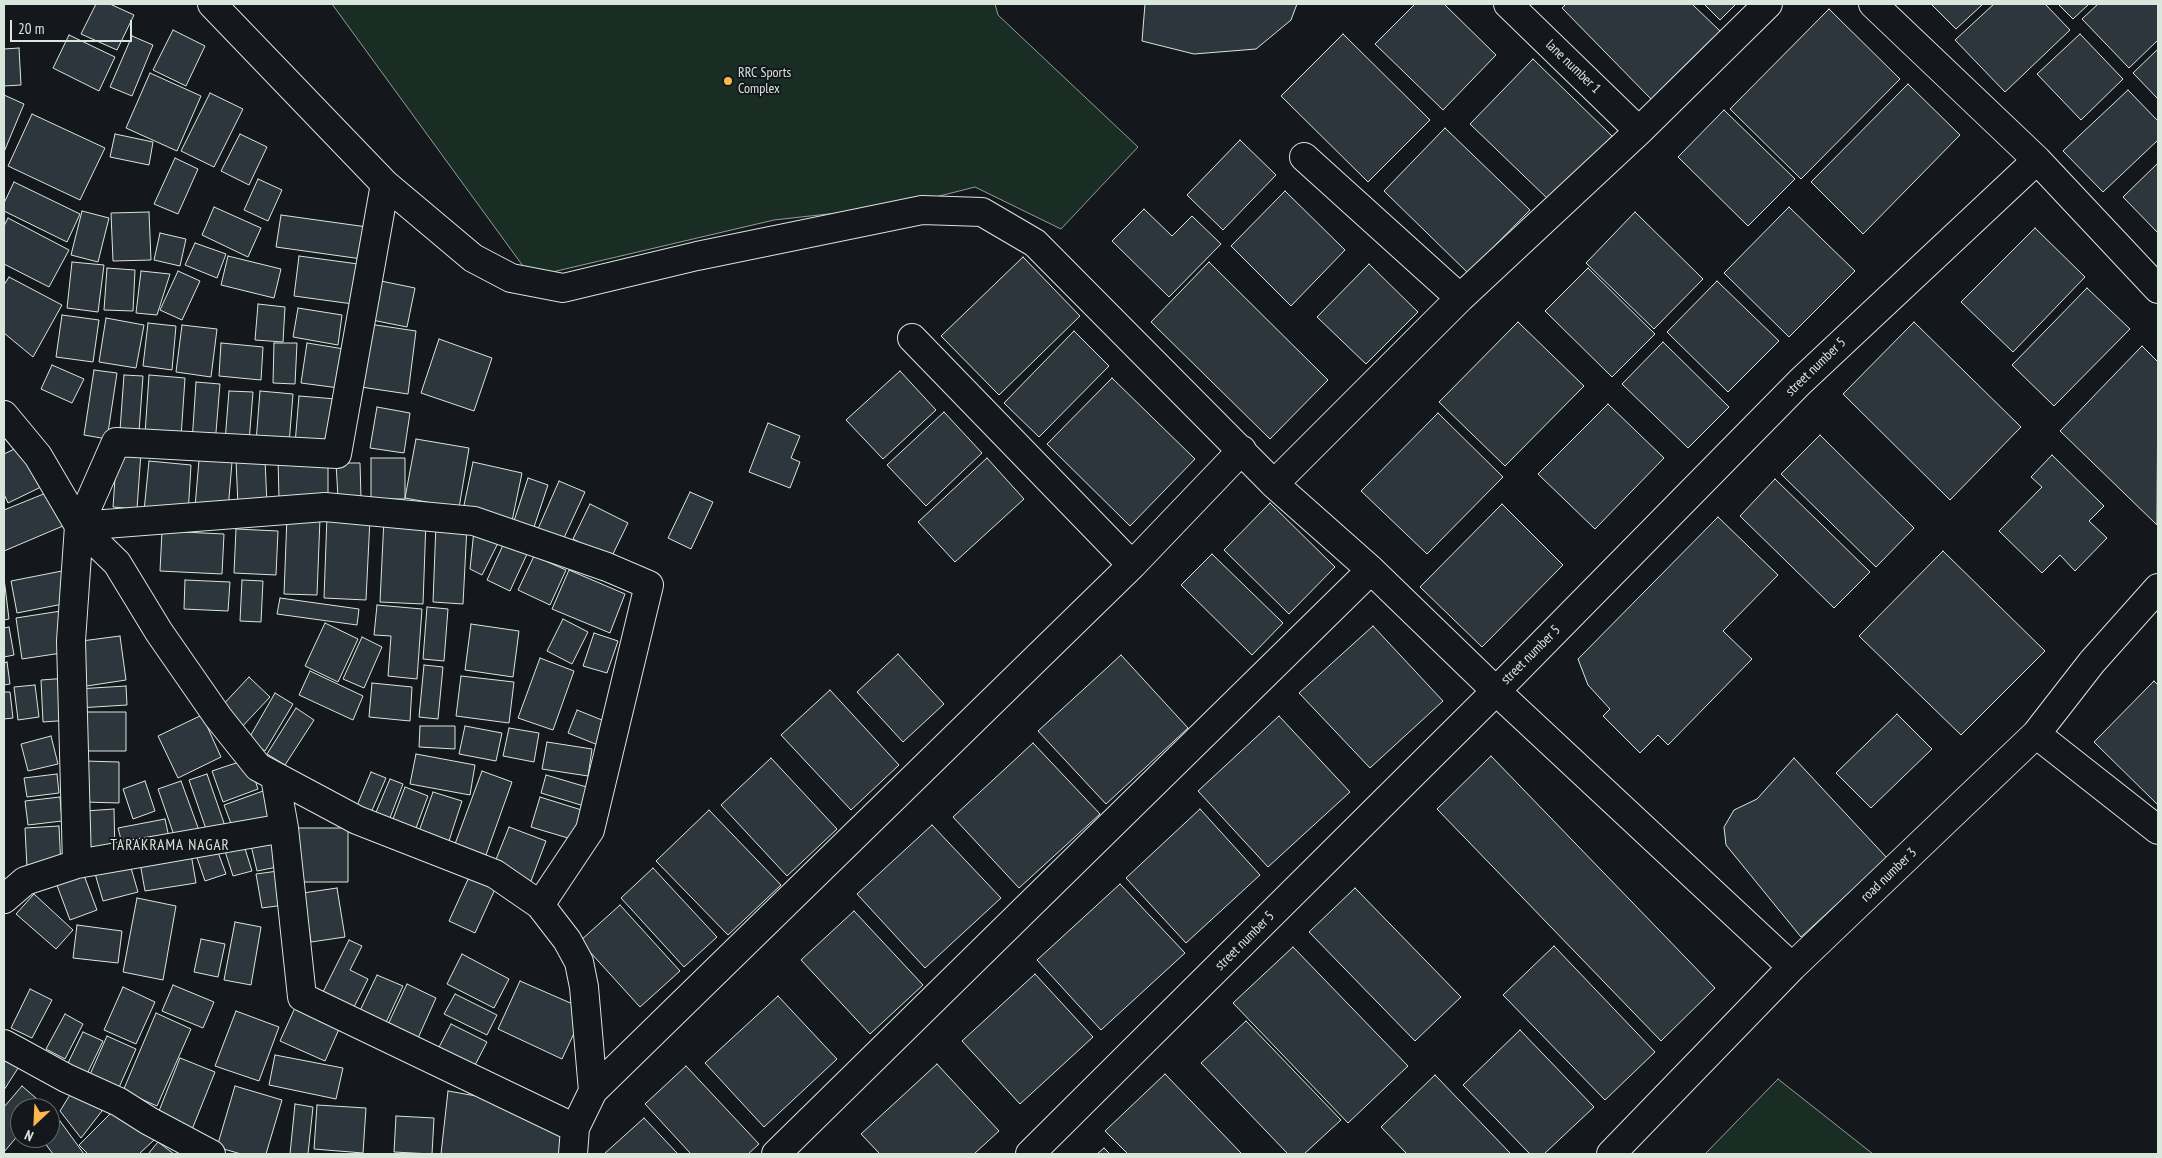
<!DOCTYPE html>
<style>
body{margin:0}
#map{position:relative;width:2162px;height:1158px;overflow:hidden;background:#14181c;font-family:"PT Sans Narrow",sans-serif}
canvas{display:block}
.frame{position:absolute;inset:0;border:5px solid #d8e6dc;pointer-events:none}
.north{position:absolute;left:10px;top:1098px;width:50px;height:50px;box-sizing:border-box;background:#14181c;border:1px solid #626a69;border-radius:50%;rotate:205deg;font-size:14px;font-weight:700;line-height:20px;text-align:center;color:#d8e6dc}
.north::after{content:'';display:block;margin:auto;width:18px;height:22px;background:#ffb74d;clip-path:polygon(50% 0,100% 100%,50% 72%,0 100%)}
.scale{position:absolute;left:10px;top:20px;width:122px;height:22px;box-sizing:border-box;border:2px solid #d8e6dc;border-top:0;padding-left:6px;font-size:15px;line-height:18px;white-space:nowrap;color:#d8e6dc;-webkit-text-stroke:4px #14181c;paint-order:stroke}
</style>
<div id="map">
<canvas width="2162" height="1158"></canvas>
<div class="frame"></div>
<div class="north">N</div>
<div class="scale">20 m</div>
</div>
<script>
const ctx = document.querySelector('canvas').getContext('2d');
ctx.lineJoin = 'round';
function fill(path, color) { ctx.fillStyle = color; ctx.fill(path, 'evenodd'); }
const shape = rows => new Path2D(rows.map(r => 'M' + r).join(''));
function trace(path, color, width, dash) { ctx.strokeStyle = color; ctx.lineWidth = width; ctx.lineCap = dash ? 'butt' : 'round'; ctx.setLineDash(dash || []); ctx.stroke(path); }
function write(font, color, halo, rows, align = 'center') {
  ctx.font = font + ' "PT Sans Narrow",sans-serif'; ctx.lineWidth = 4; ctx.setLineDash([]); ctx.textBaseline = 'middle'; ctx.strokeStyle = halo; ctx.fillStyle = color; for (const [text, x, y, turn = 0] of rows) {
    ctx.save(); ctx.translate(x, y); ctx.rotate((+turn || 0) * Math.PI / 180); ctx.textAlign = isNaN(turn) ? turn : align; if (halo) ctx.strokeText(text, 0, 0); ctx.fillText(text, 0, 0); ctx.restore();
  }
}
const green = shape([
 [332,4,995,4,998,15,1138,147,1061,229,975,187,900,206,774,220,531,277,332,4],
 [1778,1079,1873,1154,1705,1154,1778,1079]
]);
fill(green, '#1a2d24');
trace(green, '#939e99', 1);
const building = shape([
 [96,4,110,4,134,15,117,50,81,34,96,4],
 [1145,4,1297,4,1291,20,1256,49,1194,54,1142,41,1145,4],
 [1415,4,1444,4,1496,55,1443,110,1375,44,1415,4],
 [1566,4,1692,4,1720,31,1651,99,1562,8,1566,4],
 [1704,4,1736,4,1720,20,1704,4],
 [1931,4,1983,4,1956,29,1931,4],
 [1994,4,2045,4,2070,30,2005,92,1955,40,1994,4],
 [2058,4,2089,4,2073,19,2058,4],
 [2098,4,2158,4,2158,40,2129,68,2082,19,2098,4],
 [1829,9,1900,79,1801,179,1730,109,1829,9],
 [173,30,205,46,186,86,153,70,173,30],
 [1343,34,1430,120,1368,182,1281,96,1343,34],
 [2080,34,2123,79,2081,120,2037,74,2080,34],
 [69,35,115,57,99,91,53,68,69,35],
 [132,36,153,45,132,96,110,87,132,36],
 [19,48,21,85,4,86,4,49,19,48],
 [2158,49,2158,99,2133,73,2158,49],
 [1533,59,1612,136,1549,200,1470,124,1533,59],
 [150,73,201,96,177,151,126,128,150,73],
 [1908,84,1960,135,1863,234,1811,182,1908,84],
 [2128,90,2158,121,2158,140,2103,192,2063,151,2128,90],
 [210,93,243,109,214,167,181,151,210,93],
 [4,95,24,104,4,152,4,95],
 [1724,110,1795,179,1748,226,1678,157,1724,110],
 [32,114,105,148,80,200,8,166,32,114],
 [1445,128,1530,210,1468,273,1384,191,1445,128],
 [115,134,153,142,149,165,110,157,115,134],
 [240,134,267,147,249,185,221,171,240,134],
 [1240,140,1276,175,1223,230,1187,195,1240,140],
 [175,158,198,169,178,214,154,204,175,158],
 [2158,163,2158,233,2123,197,2158,163],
 [258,179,282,190,268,221,244,210,258,179],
 [14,182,80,214,67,242,4,211,4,203,14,182],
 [1285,191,1345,250,1291,306,1231,246,1285,191],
 [214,207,261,228,248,257,202,235,214,207],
 [1789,207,1855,271,1789,337,1724,273,1789,207],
 [1144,209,1172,236,1192,216,1221,244,1169,297,1112,241,1144,209],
 [82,211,109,218,98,262,71,255,82,211],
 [149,212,151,260,113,261,111,213,149,212],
 [1635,212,1703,279,1654,329,1586,263,1635,212],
 [281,215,367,227,362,259,276,247,281,215],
 [8,218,69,250,49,287,4,264,4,226,8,218],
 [2035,228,2085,277,2013,352,1961,302,2035,228],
 [160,233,186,239,180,266,154,260,160,233],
 [195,243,226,254,217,278,185,265,195,243],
 [228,256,281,269,274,298,221,285,228,256],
 [299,256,358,264,353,304,294,296,299,256],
 [1023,257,1080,316,999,395,941,336,1023,257],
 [72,262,104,265,98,312,67,308,72,262],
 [1209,262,1328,380,1270,439,1151,322,1209,262],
 [1369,264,1418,312,1366,364,1317,317,1369,264],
 [107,268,135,270,133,311,104,310,107,268],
 [1588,268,1655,334,1612,377,1545,311,1588,268],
 [141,271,170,274,157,315,136,313,141,271],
 [178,271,200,281,182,320,160,310,178,271],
 [9,277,62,305,33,357,4,333,4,285,9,277],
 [376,280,415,288,407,327,367,319,376,280],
 [1717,281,1779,341,1728,392,1667,332,1717,281],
 [2087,288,2130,329,2054,406,2012,365,2087,288],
 [258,304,285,307,283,342,255,340,258,304],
 [298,308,342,315,338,345,293,337,298,308],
 [62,315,99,320,93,362,56,357,62,315],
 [106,318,144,325,136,368,99,362,106,318],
 [1518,322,1584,386,1505,466,1439,402,1518,322],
 [1914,322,2021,427,1950,500,1843,394,1914,322],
 [148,323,176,326,172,370,143,366,148,323],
 [369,324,416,331,408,394,361,387,369,324],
 [182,325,217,329,211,377,176,372,182,325],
 [1074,331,1109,366,1039,437,1004,403,1074,331],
 [439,339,492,358,474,411,421,393,439,339],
 [1663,342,1729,407,1688,448,1622,384,1663,342],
 [221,343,263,347,261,380,219,376,221,343],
 [274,343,297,343,295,384,273,383,274,343],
 [307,343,344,349,339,388,301,383,307,343],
 [2142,346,2158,362,2157,525,2060,431,2142,346],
 [52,365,84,379,72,403,41,389,52,365],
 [94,370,117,373,107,439,84,435,94,370],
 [900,371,936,410,883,459,846,420,900,371],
 [124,375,143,376,139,432,120,430,124,375],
 [149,375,185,378,181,437,145,434,149,375],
 [1112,378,1195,459,1130,526,1047,444,1112,378],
 [196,382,220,384,215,444,192,442,196,382],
 [229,391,253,392,249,442,225,441,229,391],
 [260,391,293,394,289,444,256,442,260,391],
 [299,396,336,399,332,447,295,444,299,396],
 [1608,404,1664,458,1595,529,1538,474,1608,404],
 [377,407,410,413,404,453,370,448,377,407],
 [944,412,982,453,926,506,887,465,944,412],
 [1438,413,1503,477,1427,554,1361,491,1438,413],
 [768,423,800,436,791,458,800,462,790,488,749,472,768,423],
 [1820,435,1914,528,1876,567,1781,474,1820,435],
 [416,439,469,448,459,508,405,498,416,439],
 [23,445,43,486,8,503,4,494,4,454,23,445],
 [117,450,141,452,137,509,113,507,117,450],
 [2052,455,2104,506,2089,521,2107,538,2075,571,2060,555,2042,573,1999,531,2042,487,2031,477,2052,455],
 [328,457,328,498,279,499,278,458,328,457],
 [371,458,405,458,405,499,371,499,371,458],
 [987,458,1024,499,955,562,918,522,987,458],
 [265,459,267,505,238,506,236,460,265,459],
 [199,460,232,462,228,510,195,507,199,460],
 [149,461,191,465,188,515,144,511,149,461],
 [473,462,522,473,512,521,463,510,473,462],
 [336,463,360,463,361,497,338,498,336,463],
 [528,478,548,485,534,527,514,521,528,478],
 [1775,479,1870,572,1834,608,1740,516,1775,479],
 [559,481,585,492,563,540,538,529,559,481],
 [56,489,70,523,4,551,4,510,56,489],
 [690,492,713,502,691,549,668,538,690,492],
 [1270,503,1335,567,1289,614,1224,550,1270,503],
 [590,504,628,523,611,558,573,539,590,504],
 [1502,504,1563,565,1482,647,1420,587,1502,504],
 [327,516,370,518,366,600,324,598,327,516],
 [287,517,320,518,317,595,284,594,287,517],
 [1718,517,1778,575,1723,631,1752,659,1668,745,1658,735,1640,753,1603,716,1610,709,1588,685,1578,659,1718,517],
 [384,518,426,520,423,604,380,602,384,518],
 [436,524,467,526,463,604,433,602,436,524],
 [236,529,278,531,276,575,234,573,236,529],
 [474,530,499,541,482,575,470,569,474,530],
 [162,531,224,534,222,574,160,571,162,531],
 [504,543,527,554,510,591,487,580,504,543],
 [1943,551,2045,651,1961,735,1859,636,1943,551],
 [1212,554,1283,623,1252,655,1181,585,1212,554],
 [534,556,566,570,550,605,518,590,534,556],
 [569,570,625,594,610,633,552,609,569,570],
 [62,571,68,603,17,613,11,581,62,571],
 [4,578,9,619,4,620,4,578],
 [185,580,230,582,228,611,184,609,185,580],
 [242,580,263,581,261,622,240,621,242,580],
 [280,598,359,609,357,625,277,614,280,598],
 [377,605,422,609,417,679,388,676,391,636,374,635,377,605],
 [427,607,448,609,444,661,423,659,427,607],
 [61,611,68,652,22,659,16,618,61,611],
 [563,619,588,632,572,664,547,651,563,619],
 [325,623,358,639,338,682,305,666,325,623],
 [471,624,519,631,513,677,465,670,471,624],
 [1373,626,1443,701,1370,768,1299,693,1373,626],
 [9,627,14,655,4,657,4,628,9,627],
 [594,633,618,641,607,673,583,666,594,633],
 [120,636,126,680,80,687,74,642,120,636],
 [362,637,382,647,364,688,343,679,362,637],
 [898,654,944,704,903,742,857,692,898,654],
 [1121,655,1188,728,1106,804,1038,731,1121,655],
 [540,658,574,671,553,730,518,718,540,658],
 [7,662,10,684,4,685,4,663,7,662],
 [424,665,443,667,438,719,419,717,424,665],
 [310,671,363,696,353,720,299,695,310,671],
 [461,676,514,682,509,723,456,716,461,676],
 [249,677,270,697,239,730,218,710,249,677],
 [68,678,71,720,43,722,41,680,68,678],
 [2154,681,2158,685,2158,805,2094,742,2154,681],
 [372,683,412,687,410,721,369,717,372,683],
 [35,685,39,717,18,720,14,687,35,685],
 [126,686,127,705,78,708,77,689,126,686],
 [830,690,899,765,851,810,781,735,830,690],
 [4,692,10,692,13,718,4,719,4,692],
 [275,693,293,704,265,751,248,740,275,693],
 [296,708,314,720,285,765,267,754,296,708],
 [577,710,607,722,598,745,568,733,577,710],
 [79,712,126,712,126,751,79,751,79,712],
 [1897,714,1932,749,1871,808,1836,773,1897,714],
 [202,715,221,757,178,778,158,736,202,715],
 [1279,716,1350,792,1268,867,1198,791,1279,716],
 [420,726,455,726,455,749,419,747,420,726],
 [465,726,502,733,496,761,459,754,465,726],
 [509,728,539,733,534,762,503,756,509,728],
 [51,736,58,764,28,771,21,744,51,736],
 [547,742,592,749,588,776,542,769,547,742],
 [1033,743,1100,814,1019,888,953,817,1033,743],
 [416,754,475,765,470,795,410,784,416,754],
 [1491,756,1715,988,1661,1041,1437,809,1491,756],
 [771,758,837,829,787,876,721,805,771,758],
 [1794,758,1887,858,1801,937,1726,845,1724,827,1734,810,1757,799,1794,758],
 [248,759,258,789,223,802,212,771,248,759],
 [85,761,119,762,119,803,85,802,85,761],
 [482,771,512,782,486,855,455,844,482,771],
 [371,772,386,778,370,815,356,808,371,772],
 [57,774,59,793,27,797,24,778,57,774],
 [207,774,225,826,207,832,189,780,207,774],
 [546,775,590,788,584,806,541,793,546,775],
 [390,779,403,784,388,823,374,817,390,779],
 [145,781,155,811,133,819,123,789,145,781],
 [181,781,200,833,176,841,158,789,181,781],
 [405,787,428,796,413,836,390,827,405,787],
 [263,791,273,821,235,834,224,805,263,791],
 [433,792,462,801,448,844,418,834,433,792],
 [60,797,62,821,28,825,25,801,60,797],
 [540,797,588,812,578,841,531,827,540,797],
 [114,809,115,855,86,856,85,811,114,809],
 [1200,809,1260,875,1186,943,1126,878,1200,809],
 [709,810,781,885,728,935,656,861,709,810],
 [165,819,170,842,124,851,118,828,165,819],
 [932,825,1001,898,925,968,857,894,932,825],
 [59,826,61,867,27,868,25,828,59,826],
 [509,827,546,841,531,881,493,867,509,827],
 [295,828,348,828,348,882,296,882,295,828],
 [270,836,277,867,257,871,250,841,270,836],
 [242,839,252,871,233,876,223,845,242,839],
 [215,844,226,874,205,881,195,852,215,844],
 [190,848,196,883,145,891,139,857,190,848],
 [129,861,138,892,103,901,94,870,129,861],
 [653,868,717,937,684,967,621,898,653,868],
 [82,870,97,910,70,920,55,880,82,870],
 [278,871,284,905,262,908,256,874,278,871],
 [470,875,496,887,475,933,449,921,470,875],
 [1120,884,1185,953,1101,1030,1037,960,1120,884],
 [337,888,345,937,311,942,303,893,337,888],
 [1355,888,1461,997,1415,1041,1309,932,1355,888],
 [34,894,73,930,56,949,16,914,34,894],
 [137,898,176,906,163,980,123,972,137,898],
 [620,905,680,971,640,1007,580,941,620,905],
 [854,911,923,985,870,1034,801,960,854,911],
 [235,922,261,927,251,985,224,980,235,922],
 [77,925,122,931,118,963,73,958,77,925],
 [201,939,225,944,218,977,194,972,201,939],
 [349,940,362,946,350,970,368,979,354,1007,323,992,349,940],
 [1554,946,1655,1052,1605,1100,1503,995,1554,946],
 [1293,947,1408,1066,1348,1123,1233,1003,1293,947],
 [462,954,509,979,494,1008,447,984,462,954],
 [1035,974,1093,1037,1020,1104,962,1041,1035,974],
 [377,975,403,986,382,1031,356,1019,377,975],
 [520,981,575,1005,576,1029,562,1059,498,1029,520,981],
 [407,984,436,998,414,1047,384,1033,407,984],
 [173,985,214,1002,203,1028,162,1011,173,985],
 [123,987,155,1002,136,1044,104,1030,123,987],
 [30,989,52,1000,32,1038,11,1028,30,989],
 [455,994,497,1015,487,1035,444,1014,455,994],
 [778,996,837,1059,764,1127,705,1063,778,996],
 [298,1001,343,1020,325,1061,280,1041,298,1001],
 [236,1011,279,1027,259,1081,215,1066,236,1011],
 [156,1013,191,1029,157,1106,123,1091,156,1013],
 [65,1014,83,1024,65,1059,46,1049,65,1014],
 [1246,1021,1341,1120,1304,1154,1288,1154,1201,1063,1246,1021],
 [451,1024,487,1042,474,1067,438,1049,451,1024],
 [1520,1030,1594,1107,1544,1154,1530,1154,1463,1085,1520,1030],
 [83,1032,103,1041,87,1074,67,1065,83,1032],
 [107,1036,136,1049,117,1092,88,1079,107,1036],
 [4,1055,20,1065,4,1090,4,1055],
 [275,1055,343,1068,336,1099,269,1085,275,1055],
 [180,1058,215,1072,189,1137,155,1121,180,1058],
 [937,1064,999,1131,974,1154,880,1154,861,1134,937,1064],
 [686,1066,759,1144,748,1154,691,1154,645,1104,686,1066],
 [1165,1074,1242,1154,1128,1154,1105,1131,1165,1074],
 [1435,1075,1511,1154,1407,1154,1381,1127,1435,1075],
 [76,1085,105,1107,81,1138,60,1111,76,1085],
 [22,1086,44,1105,41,1108,20,1108,20,1133,4,1152,4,1107,22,1086],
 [235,1086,282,1100,266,1154,241,1154,217,1147,235,1086],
 [448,1091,510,1102,565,1130,559,1154,441,1154,448,1091],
 [295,1104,313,1107,308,1154,290,1154,295,1104],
 [119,1105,154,1140,139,1154,88,1154,79,1145,119,1105],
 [317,1105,366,1108,363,1153,314,1149,317,1105],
 [396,1116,434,1118,432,1154,394,1152,396,1116],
 [644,1118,678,1154,604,1154,644,1118],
 [60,1121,84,1154,53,1154,41,1138,50,1138,50,1128,60,1121],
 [158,1142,174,1154,148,1154,158,1142],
 [1104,1148,1110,1154,1097,1154,1104,1148]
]);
fill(building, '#2c363c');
trace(building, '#d8e6dc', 1);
const street = shape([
 [212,4,385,184,473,258,511,278,563,288,697,256,922,210,982,212,1035,243,1274,484,1371,570,1496,691,1792,967],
 [1508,4,1639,131],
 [1873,4,2037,160,2158,289],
 [1304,157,1460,298],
 [912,338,1132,565],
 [4,415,38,456,79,526,117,563,159,632,218,717,258,767,357,820,495,874,540,905,567,940,579,962,584,987,593,1091],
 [1274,484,1460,298,1639,131,1768,4],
 [79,526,325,507,474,521,607,567,649,585,590,830,540,905],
 [2036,734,2158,830],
 [275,777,284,828,302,997,575,1128],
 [77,864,71,641,79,526,116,442,337,454,385,184],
 [4,899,25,881,77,864,284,828],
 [4,1044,66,1078,119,1102,149,1121,211,1154],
 [573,1154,575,1128,593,1091,1132,565,1242,450],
 [776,1154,1371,570],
 [1030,1154,1496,691,1800,382,2037,160],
 [1611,1154,1792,967,2036,734,2092,662,2158,588]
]);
trace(street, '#d8e6dc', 30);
trace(street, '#14181c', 28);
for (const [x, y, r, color] of [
 [728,81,5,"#ffb74d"]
]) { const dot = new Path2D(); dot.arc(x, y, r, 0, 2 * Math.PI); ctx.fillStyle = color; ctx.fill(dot); trace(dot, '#14181c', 2); }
write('14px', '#d8e6dc', '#14181c', [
 ["lane number 1",1573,67,44],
 ["street number 5",1816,367,-44],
 ["street number 5",1531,655,-45],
 ["road number 3",1889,875,-44],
 ["street number 5",1245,941,-45]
]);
write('14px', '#d8e6dc', '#14181c', [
 ["RRC Sports",738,73],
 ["Complex",738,89]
], 'left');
ctx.letterSpacing = '1px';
write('15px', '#d8e6dc', '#14181c', [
 ["TARAKRAMA NAGAR",170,846]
]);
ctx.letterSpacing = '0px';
</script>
